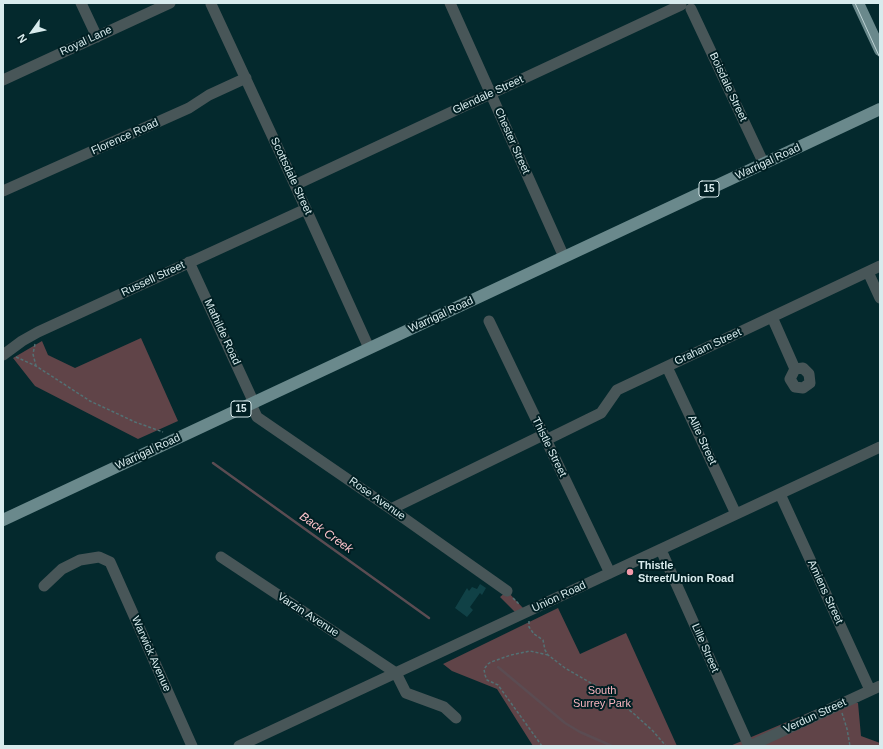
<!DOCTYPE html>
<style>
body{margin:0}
#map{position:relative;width:883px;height:749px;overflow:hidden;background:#04292d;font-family:Arial,sans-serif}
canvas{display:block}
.frame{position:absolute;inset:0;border:4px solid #d8ebed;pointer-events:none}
.north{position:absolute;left:12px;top:12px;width:40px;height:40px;-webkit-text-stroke:3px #001f23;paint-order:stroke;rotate:237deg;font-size:11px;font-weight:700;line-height:16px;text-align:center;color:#d8ebed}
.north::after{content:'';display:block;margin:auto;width:14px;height:18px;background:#d8ebed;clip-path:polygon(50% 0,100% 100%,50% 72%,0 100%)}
</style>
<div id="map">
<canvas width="883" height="749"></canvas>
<div class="frame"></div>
<div class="north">N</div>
</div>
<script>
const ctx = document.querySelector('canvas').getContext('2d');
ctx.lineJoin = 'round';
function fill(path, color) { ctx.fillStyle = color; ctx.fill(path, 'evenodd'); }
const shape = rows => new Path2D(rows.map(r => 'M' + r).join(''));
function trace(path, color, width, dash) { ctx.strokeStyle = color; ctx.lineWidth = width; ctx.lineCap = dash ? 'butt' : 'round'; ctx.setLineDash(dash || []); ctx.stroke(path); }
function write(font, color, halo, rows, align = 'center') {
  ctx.font = font + ' Arial,sans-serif'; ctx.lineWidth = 4; ctx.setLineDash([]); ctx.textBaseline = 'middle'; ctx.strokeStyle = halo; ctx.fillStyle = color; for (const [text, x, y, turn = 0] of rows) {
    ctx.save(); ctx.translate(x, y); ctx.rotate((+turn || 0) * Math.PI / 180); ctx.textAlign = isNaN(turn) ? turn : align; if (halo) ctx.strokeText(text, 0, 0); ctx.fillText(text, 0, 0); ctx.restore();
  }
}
fill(shape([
 [141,338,178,421,138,439,35,386,13,358,42,341,48,355,75,368],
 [507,591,523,608,517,614,500,597],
 [558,608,580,654,626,633,677,746,533,746,497,689,452,671,443,664],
 [832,703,858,703,861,736,880,743,880,746,730,746]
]), '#604448');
trace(shape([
 [213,463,429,618],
 [498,667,565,723,580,732,612,746]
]), '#5b4c52', 2.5);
fill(shape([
 [480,584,486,588,482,595,480,593,470,607,473,610,467,617,455,608,467,588,469,591,472,587,477,589]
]), '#104146');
trace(shape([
 [35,344,33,354,36,366],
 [16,357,36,366,90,401,135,422,163,432],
 [513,598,519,604],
 [529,621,529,627,534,634,543,640,545,650,548,655,565,668,603,690,633,713,653,731,666,746],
 [842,713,847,729,850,746],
 [542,746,498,685,487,680,485,675,484,669,488,664,491,662,511,655,530,651,548,655]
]), '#537174', 1.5, [3, 2]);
trace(shape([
 [81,3,97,37],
 [450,3,564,257],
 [211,4,295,185,369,348],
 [691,9,764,164],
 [3,80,170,3],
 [295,185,681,5],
 [3,191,189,108,209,95,246,78],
 [189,262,254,403],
 [868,272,880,298],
 [772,317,795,369,790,379,795,387,803,388,810,383,809,374,803,368,795,369],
 [489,321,610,573],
 [3,355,22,341,38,332,306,209],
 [667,367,736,514],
 [251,404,257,417,391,509,507,591],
 [546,440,601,413,617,390,880,266],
 [780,494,870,690],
 [391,509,543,435],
 [661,550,749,746],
 [221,557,396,673,406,693,444,707,456,718],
 [44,586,62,569,80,560,99,557,110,562,192,746],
 [239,746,880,447],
 [750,746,880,686]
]), '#485658', 11);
trace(shape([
 [858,3,880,50],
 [3,520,880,109]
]), '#6a898c', 12);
trace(shape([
 [855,3,880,58]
]), '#bdd2d4', 1);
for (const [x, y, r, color] of [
 [630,572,4,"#f39aaa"]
]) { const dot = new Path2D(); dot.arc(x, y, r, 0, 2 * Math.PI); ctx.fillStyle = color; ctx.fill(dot); trace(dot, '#001f23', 1.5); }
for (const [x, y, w] of [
 [709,189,20],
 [241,409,20]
]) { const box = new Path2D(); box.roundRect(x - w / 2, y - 8, w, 16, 3); ctx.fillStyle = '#001f23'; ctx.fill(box); trace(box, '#d8ebed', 1); }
write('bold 10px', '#d8ebed', null, [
 ["15",709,189],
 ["15",241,409]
]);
write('11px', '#d8ebed', '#001f23', [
 ["Royal Lane",86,41,-25],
 ["Boisdale Street",728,87,65],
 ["Glendale Street",488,95,-25],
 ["Florence Road",125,137,-24],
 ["Chester Street",512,141,66],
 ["Warrigal Road",768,162,-25],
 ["Scottsdale Street",291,176,65],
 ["Russell Street",153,279,-25],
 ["Warrigal Road",441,315,-25],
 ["Mathilde Road",222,332,65],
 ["Graham Street",708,347,-25],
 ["Allie Street",702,440,65],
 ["Thistle Street",549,447,64],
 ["Warrigal Road",148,452,-25],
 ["Rose Avenue",377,499,35],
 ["Amiens Street",825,592,65],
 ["Union Road",559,597,-25],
 ["Varzin Avenue",308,615,33],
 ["Lille Street",705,648,66],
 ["Warwick Avenue",151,654,66],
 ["Verdun Street",815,716,-25]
]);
write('bold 11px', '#d8ebed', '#001f23', [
 ["Thistle",638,566],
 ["Street/Union Road",638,579]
], 'left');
write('11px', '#f7b3be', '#001f23', [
 ["South",602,691],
 ["Surrey Park",602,704]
]);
write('italic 12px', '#fac2ca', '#001f23', [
 ["Back Creek",326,533,35]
]);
</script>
